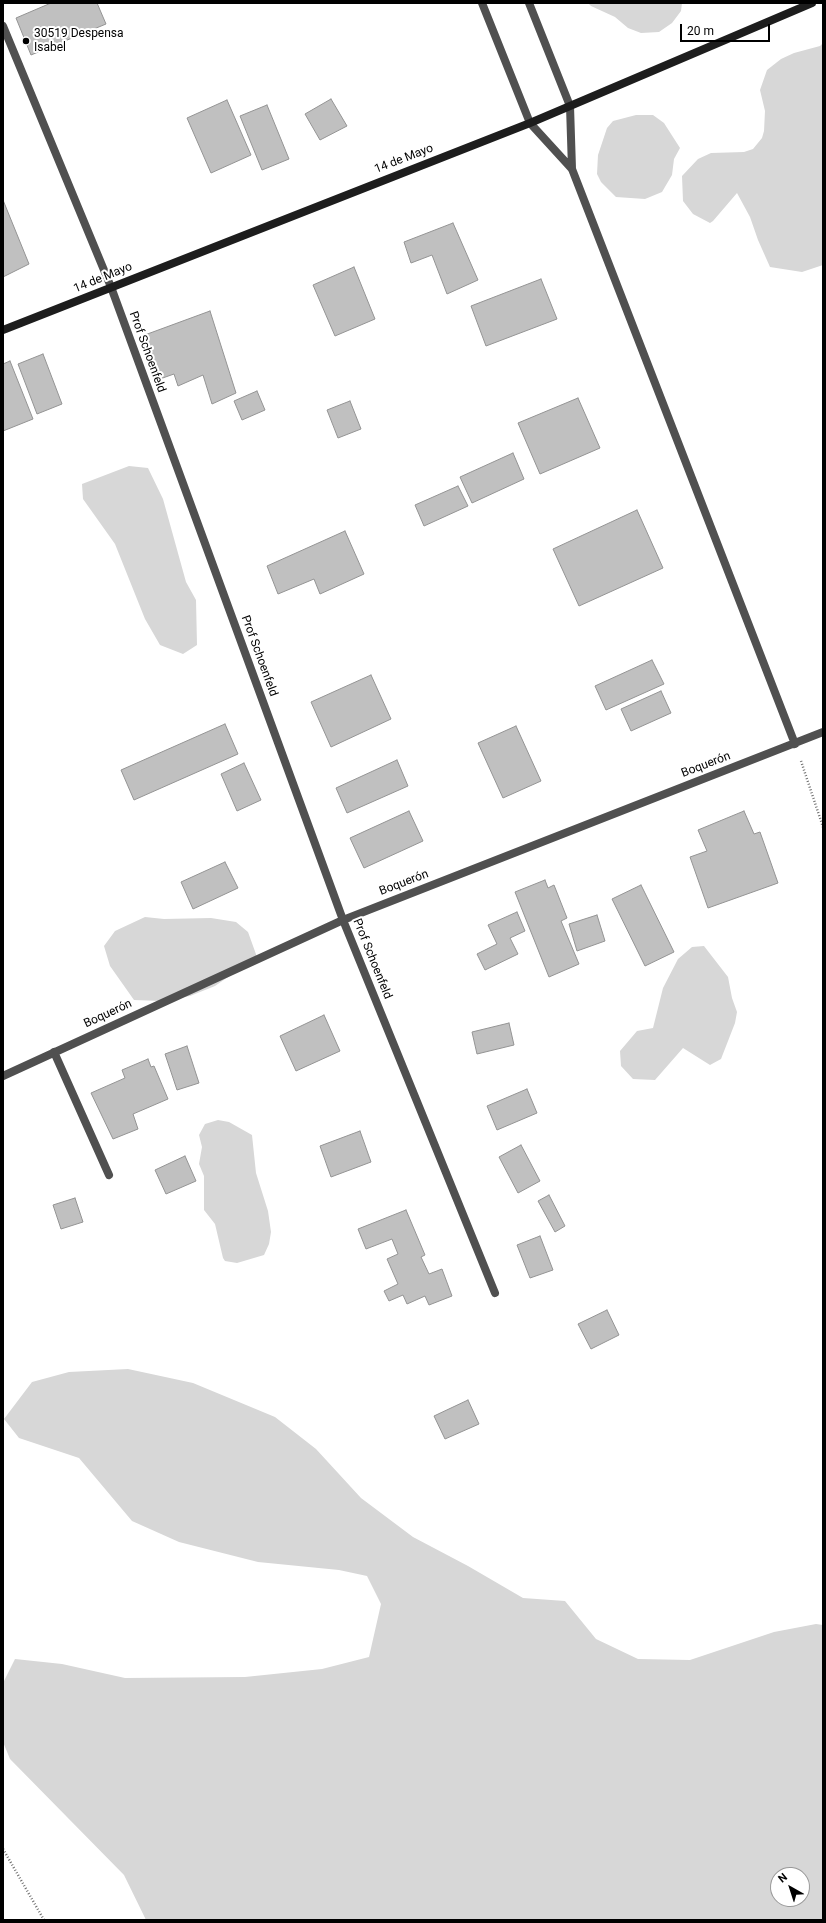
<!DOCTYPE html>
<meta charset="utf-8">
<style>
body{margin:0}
#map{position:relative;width:826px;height:1923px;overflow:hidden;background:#fff;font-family:Roboto,sans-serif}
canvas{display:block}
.frame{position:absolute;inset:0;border:4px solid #000;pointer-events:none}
.north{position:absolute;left:770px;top:1867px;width:40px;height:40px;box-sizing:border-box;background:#fff;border:1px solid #999;border-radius:50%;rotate:321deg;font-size:11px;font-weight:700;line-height:16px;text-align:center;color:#000}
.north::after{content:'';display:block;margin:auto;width:14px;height:18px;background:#000;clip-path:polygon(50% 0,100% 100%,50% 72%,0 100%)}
.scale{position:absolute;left:680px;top:24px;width:90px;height:18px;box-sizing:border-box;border:2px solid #000;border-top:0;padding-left:5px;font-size:12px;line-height:14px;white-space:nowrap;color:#000;-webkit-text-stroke:3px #fff;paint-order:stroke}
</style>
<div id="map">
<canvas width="826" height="1923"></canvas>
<div class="frame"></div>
<div class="north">N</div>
<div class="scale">20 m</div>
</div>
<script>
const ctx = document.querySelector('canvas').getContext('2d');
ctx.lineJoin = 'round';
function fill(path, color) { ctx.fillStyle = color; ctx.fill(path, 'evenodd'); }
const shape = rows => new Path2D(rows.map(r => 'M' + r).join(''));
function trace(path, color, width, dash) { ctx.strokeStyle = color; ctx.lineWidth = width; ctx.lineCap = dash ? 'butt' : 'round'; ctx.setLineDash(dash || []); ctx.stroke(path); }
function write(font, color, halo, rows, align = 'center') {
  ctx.font = font + ' Roboto,sans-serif'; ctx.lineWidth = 4; ctx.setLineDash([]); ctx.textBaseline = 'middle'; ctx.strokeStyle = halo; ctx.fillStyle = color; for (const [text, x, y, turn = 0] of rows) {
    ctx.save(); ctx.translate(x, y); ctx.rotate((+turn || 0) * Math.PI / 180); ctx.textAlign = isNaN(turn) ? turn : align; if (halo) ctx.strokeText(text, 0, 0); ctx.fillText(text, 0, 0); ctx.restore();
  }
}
fill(shape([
 [588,3,682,3,681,11,672,23,659,32,641,33,628,28,615,17,591,6],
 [823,43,823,265,802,272,770,267,758,240,750,217,737,193,713,221,710,223,693,214,683,201,682,176,698,159,711,153,744,152,753,149,762,138,764,131,765,111,760,90,767,70,781,59,794,53,820,46],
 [636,115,653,115,664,123,680,148,674,159,672,175,662,192,645,199,616,197,601,182,597,174,598,155,607,128,613,121],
 [129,466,148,468,163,499,186,582,196,600,197,645,183,654,160,645,145,619,115,544,83,499,82,484],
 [145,917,164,919,211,918,236,922,248,932,257,957,215,986,190,996,160,1001,134,1000,110,966,104,946,115,931],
 [704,946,728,977,732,998,737,1012,735,1023,721,1059,710,1065,683,1048,655,1080,633,1079,621,1066,620,1051,637,1031,653,1028,663,988,678,959,692,947],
 [218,1120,229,1122,252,1135,256,1173,268,1211,271,1232,269,1244,264,1255,237,1263,225,1261,223,1258,215,1224,204,1210,204,1176,199,1164,202,1147,199,1135,205,1124],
 [128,1369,193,1383,275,1417,316,1449,361,1498,413,1537,468,1566,523,1598,565,1601,596,1639,638,1659,690,1660,774,1632,816,1624,823,1625,823,1920,146,1920,124,1875,10,1759,3,1742,3,1683,15,1659,62,1664,125,1678,245,1677,322,1669,369,1657,381,1604,367,1576,339,1570,258,1562,179,1542,132,1521,79,1458,19,1438,4,1419,32,1382,69,1372],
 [778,1875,802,1875,802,1899,778,1899]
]), '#d7d7d7');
const building = shape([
 [51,3,97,3,106,24,31,55,16,18,51,3],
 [331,99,347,126,320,140,305,114,331,99],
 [227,100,251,155,211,173,187,118,227,100],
 [267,105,289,159,262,170,240,116,267,105],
 [3,200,29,264,3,277,3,200],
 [453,223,478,280,447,294,432,255,411,263,404,242,453,223],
 [354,267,375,319,335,336,313,285,354,267],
 [541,279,557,319,486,346,471,306,541,279],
 [210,311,236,393,212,404,203,375,178,386,174,374,157,380,142,336,210,311],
 [43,354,62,404,37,414,18,364,43,354],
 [10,361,33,419,3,431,3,364,10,361],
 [257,391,265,410,242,420,234,401,257,391],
 [578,398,600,448,540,474,518,423,578,398],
 [350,401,361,429,338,438,327,410,350,401],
 [513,453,524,479,472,503,460,477,513,453],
 [458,486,468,506,424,526,415,505,458,486],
 [637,510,663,568,579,606,553,549,637,510],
 [345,531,364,574,320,594,314,579,278,594,267,566,345,531],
 [652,660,664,684,606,710,595,686,652,660],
 [371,675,391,719,331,747,311,702,371,675],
 [661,691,671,713,631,731,621,709,661,691],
 [225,724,238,754,134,800,121,770,225,724],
 [516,726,541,781,503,798,478,743,516,726],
 [397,760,408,786,347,813,336,788,397,760],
 [244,763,261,800,237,811,221,774,244,763],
 [409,811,423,841,364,868,350,838,409,811],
 [744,811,754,834,760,832,778,883,708,908,690,857,707,851,698,830,744,811],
 [225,862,238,888,193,909,181,882,225,862],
 [545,880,548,888,554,885,567,918,561,921,579,964,549,977,515,892,545,880],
 [641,885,674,952,645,966,612,899,641,885],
 [517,912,525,931,510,938,518,954,485,970,477,954,497,944,488,925,517,912],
 [597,915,605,941,577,951,569,924,597,915],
 [324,1015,340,1051,296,1071,280,1036,324,1015],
 [509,1023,514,1045,477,1054,472,1032,509,1023],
 [187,1046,199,1083,177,1090,165,1054,187,1046],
 [148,1059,151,1067,154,1066,168,1099,133,1114,138,1129,113,1139,91,1093,125,1078,122,1070,148,1059],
 [527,1089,537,1113,497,1130,487,1106,527,1089],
 [360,1131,371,1162,331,1177,320,1146,360,1131],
 [521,1145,540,1181,518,1193,499,1157,521,1145],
 [185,1156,196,1181,166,1194,155,1170,185,1156],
 [549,1195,565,1226,555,1232,538,1201,549,1195],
 [75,1198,83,1222,61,1229,53,1205,75,1198],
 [406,1210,425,1255,421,1257,429,1274,442,1269,452,1296,429,1305,425,1296,407,1304,403,1295,389,1301,384,1291,398,1284,387,1259,398,1254,392,1239,366,1249,358,1229,406,1210],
 [540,1236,553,1270,530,1278,517,1245,540,1236],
 [607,1310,619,1335,591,1349,578,1324,607,1310],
 [468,1400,479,1424,445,1439,434,1416,468,1400]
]);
fill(building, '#c0c0c0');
trace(building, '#949494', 1);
trace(shape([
 [801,761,823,827],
 [3,1849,44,1920]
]), '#727272', 2.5, [1, 2]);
trace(shape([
 [482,3,530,123,572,169,795,744],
 [529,3,570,106,572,169],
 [3,26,111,287,343,920,495,1293],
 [54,1052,109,1175],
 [3,1076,343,920,823,732]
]), '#505050', 8);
trace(shape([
 [3,330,530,123,812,3]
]), '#1d1d1d', 8);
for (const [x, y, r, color] of [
 [26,41,4,"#000"]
]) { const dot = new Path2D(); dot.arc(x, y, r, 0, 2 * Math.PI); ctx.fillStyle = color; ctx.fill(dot); trace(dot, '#fff', 1.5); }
write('12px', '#000', '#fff', [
 ["30519 Despensa",34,34],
 ["Isabel",34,48]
], 'left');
write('12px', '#000', '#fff', [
 ["14 de Mayo",404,159,-21],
 ["14 de Mayo",103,278,-22],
 ["Prof Schoenfeld",147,352,70],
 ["Prof Schoenfeld",259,656,70],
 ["Boquerón",706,765,-21],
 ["Boquerón",404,883,-21],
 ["Prof Schoenfeld",372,959,68],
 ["Boquerón",108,1014,-25]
]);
</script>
